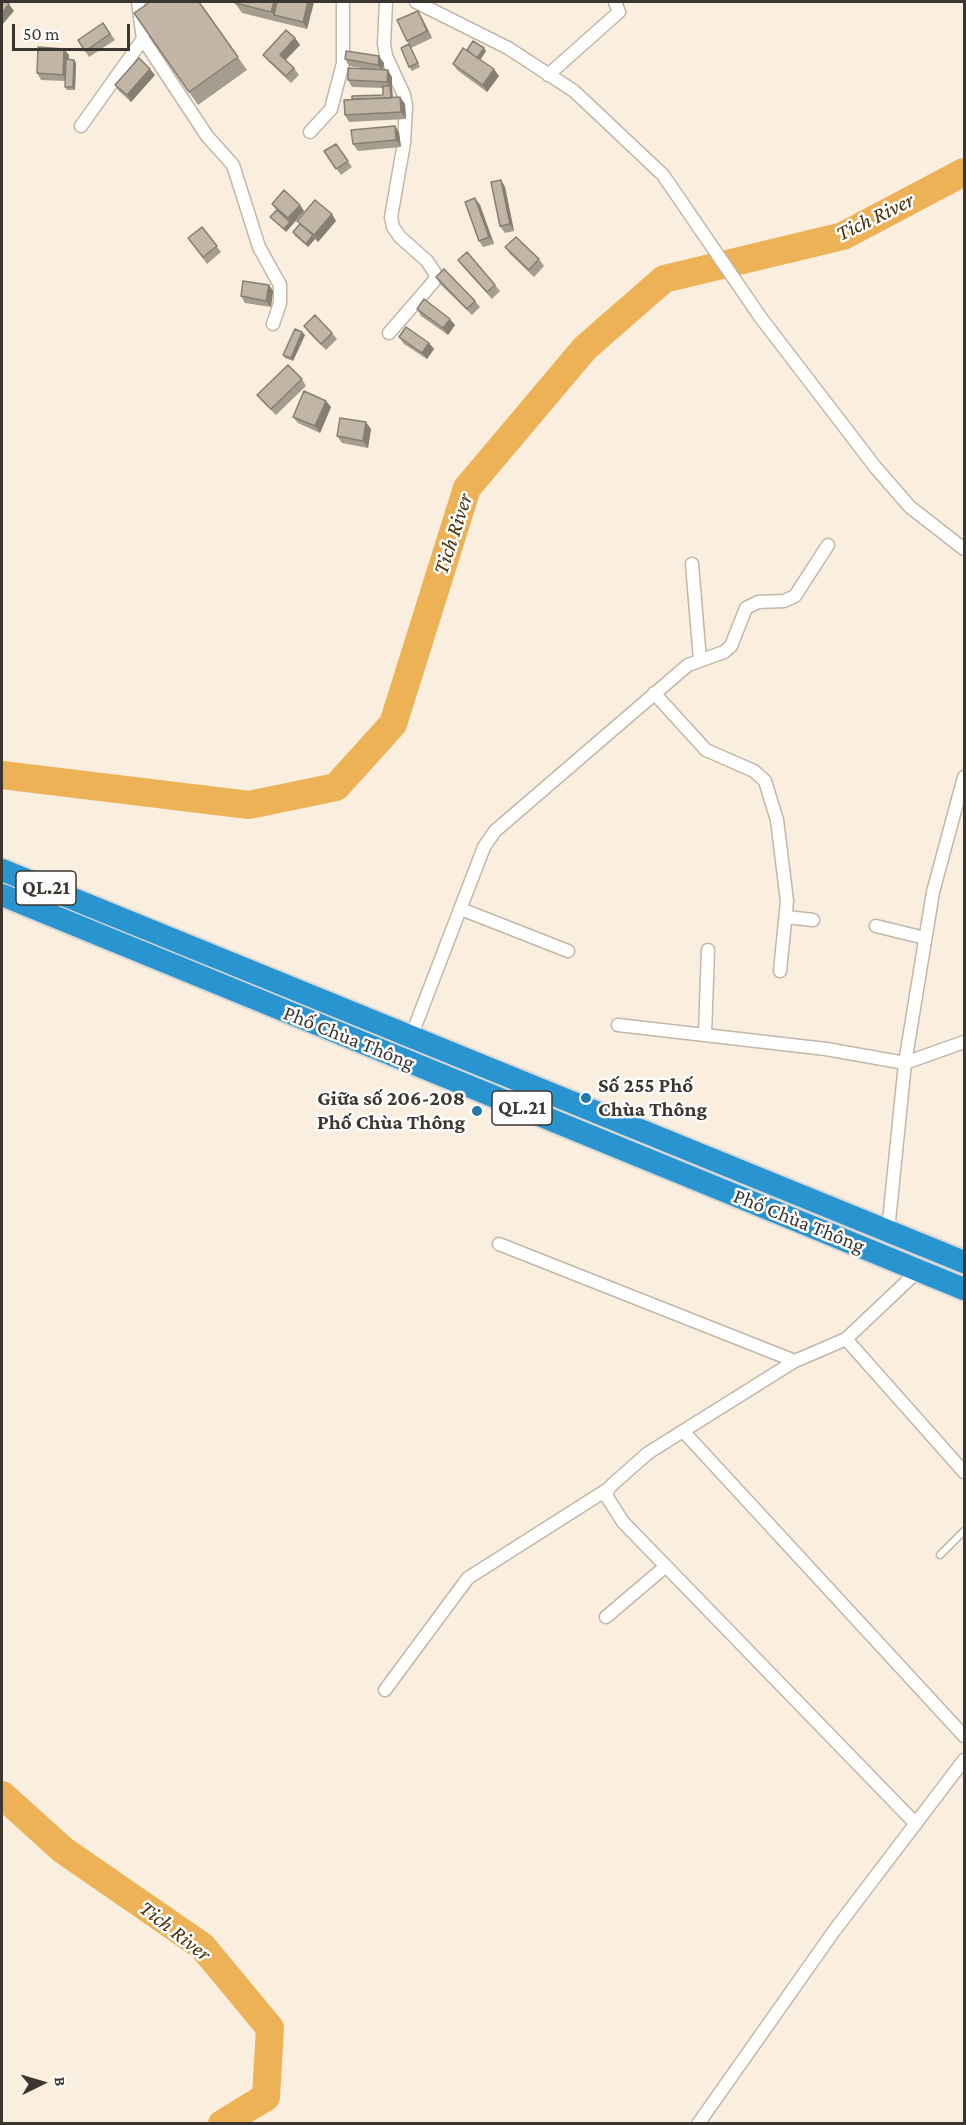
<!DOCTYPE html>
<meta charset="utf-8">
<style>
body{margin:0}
#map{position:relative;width:966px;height:2125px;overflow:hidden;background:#faeede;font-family:"Crimson Pro",serif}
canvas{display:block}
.frame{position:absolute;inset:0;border:3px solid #3b3630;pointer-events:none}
.north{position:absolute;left:12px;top:2053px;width:60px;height:60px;-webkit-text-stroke:4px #fdfdfd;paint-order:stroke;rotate:85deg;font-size:16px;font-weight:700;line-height:24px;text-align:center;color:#3b3630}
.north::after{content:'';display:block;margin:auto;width:21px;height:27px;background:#3b3630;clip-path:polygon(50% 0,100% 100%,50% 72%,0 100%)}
.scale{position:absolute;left:12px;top:24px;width:118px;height:27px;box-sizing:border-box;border:3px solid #3b3630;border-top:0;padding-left:8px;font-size:18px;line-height:21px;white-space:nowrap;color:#3b3630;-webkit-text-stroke:4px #fdfdfd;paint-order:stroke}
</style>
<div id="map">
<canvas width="966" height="2125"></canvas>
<div class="frame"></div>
<div class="north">B</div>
<div class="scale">50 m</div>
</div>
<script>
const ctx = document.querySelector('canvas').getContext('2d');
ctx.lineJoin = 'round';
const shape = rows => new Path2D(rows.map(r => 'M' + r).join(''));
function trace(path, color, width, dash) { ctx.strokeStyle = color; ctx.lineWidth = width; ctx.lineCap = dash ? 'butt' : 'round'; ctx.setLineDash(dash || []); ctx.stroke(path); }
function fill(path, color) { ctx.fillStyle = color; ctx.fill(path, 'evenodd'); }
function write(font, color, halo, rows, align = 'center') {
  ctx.font = font + ' "Crimson Pro",serif'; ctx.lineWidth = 5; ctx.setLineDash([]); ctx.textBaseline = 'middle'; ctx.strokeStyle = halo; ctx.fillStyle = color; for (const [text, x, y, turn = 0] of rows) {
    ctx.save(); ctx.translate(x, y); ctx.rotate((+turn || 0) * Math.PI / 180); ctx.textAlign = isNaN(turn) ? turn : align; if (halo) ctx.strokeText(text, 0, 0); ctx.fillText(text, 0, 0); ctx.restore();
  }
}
trace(shape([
 [2,775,249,805,336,787,393,724,467,488,585,348,664,279,843,236,964,172],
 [2,1795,63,1850,202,1946,270,2028,266,2097,222,2124]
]), '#edb156', 28);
const lane = shape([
 [940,1555,964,1531]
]);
const street = shape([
 [138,2,143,39,207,136,233,165,259,247,280,285,280,303,273,324],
 [386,2,384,44,386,56,404,95,406,106,404,143,391,217,393,227,400,237,427,261,435,273,435,280,389,333],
 [416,2,508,48,574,91,663,175,761,318,876,468,910,507,964,549],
 [548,75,619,12,615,2],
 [81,126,143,39],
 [310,132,331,109,343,63,343,2],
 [692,564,700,660],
 [654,693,706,750,754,771,765,781,777,820,787,901,780,971],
 [461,909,568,951],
 [787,917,813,920],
 [876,926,925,938],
 [618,1025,826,1049,905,1063,964,1042],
 [705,1034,708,950],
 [411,1037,484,847,495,831,688,665,724,652,731,646,746,608,758,602,784,601,795,596,828,545],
 [888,1231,905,1063,933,892,964,777],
 [499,1244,795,1361],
 [846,1339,964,1472],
 [683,1431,964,1736],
 [606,1617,666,1566],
 [385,1690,468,1578,608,1489],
 [916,1824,623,1522,607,1497,608,1489,614,1483,648,1453,795,1361,846,1339,919,1270],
 [698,2124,834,1931,964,1760]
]);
const highway = shape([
 [2,870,964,1262],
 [2,895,964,1289]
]);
trace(lane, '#c2b7a8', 9);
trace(street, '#c2b7a8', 15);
trace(highway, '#d8d7d6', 26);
trace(lane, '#fff', 6);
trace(street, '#fff', 12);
trace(highway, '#2895d1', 22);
fill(shape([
 [199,2,247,70,198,105,134,13],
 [236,2,314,2,307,29,242,13,235,3],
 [422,18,432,38,411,48,407,41],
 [103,23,115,40,89,57,78,40],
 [295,38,300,45,286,60,294,68,299,75,291,83,268,61,263,55],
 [411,48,420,67,412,71,409,67],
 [64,49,69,55,68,59,74,60,76,63,75,90,67,90,65,87,65,81,41,80,37,73],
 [467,50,486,51,480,60,499,76,487,92,457,70,453,64],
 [345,59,384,63,383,70,392,77,392,88,393,98,400,97,405,104,406,119,349,122,345,115,352,99,383,95,383,88,352,87,348,80,367,69,349,66],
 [155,75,131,102,119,91,115,85],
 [395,126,399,132,401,147,358,151,353,144],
 [336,144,352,167,341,175,324,151],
 [501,180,505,187,514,231,505,233,500,226],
 [475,198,480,205,494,244,483,247,479,241],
 [272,204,300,205,304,211,286,232,270,217,276,210],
 [297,221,336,221,318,242,315,239,308,247,295,236,293,232,300,224],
 [202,227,221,252,207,264,188,238],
 [505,247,539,259,544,266,534,277,510,254],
 [458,260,495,285,500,291,492,299,463,267],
 [436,277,475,301,480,307,472,315,440,284],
 [269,285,273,291,271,307,245,303,241,296],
 [417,309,455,325,448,335,421,316],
 [304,326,332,333,337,339,326,350,309,333],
 [302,332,305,335,293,361,285,358,283,355],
 [399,337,429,343,434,349,427,359,404,344],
 [302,379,306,386,276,415,262,401,257,395],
 [326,401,331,407,320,433,298,423,293,417],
 [371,429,368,448,342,443,337,436]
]), '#a69d8f');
fill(shape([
 [274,2,283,2,274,15,271,12],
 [308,2,314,2,307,29,303,22],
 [9,4,14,11,2,25,2,13],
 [418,11,422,18,432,38,427,31],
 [295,38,300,45,284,61,280,55],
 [484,48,486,51,479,62,476,59],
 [64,49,69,55,67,81,63,75],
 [379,56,384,63,383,71,378,65],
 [74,60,76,63,75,90,73,87],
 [150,69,155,75,131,102,127,95],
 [494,69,499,76,487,92,483,85],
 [388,70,392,77,392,88,393,105,391,101,390,86,387,82],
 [400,97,405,104,406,119,401,112],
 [395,126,399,132,401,147,396,140],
 [501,180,505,187,514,231,510,224],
 [475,198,480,205,494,244,489,237],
 [300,205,304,211,292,225,288,218],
 [332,214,336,221,318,242,314,235],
 [290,222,292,225,286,232,284,229],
 [313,235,315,239,308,247,306,244],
 [269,285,273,291,271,307,266,301],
 [450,319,455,325,448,335,443,328],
 [302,332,305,335,293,361,291,358],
 [429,343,434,349,427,359,422,353],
 [326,401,331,407,320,433,315,426],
 [366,422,371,429,368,448,363,441]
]), '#877f74');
const building = shape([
 [2,2,7,2,9,4,2,13,2,2],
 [150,2,199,2,238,57,189,92,134,13,150,2],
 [236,2,274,2,271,12,235,3,236,2],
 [277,2,308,2,303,22,274,15,277,2],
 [418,11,427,31,407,41,397,20,418,11],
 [103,23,110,34,85,51,78,40,103,23],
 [286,30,295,38,280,55,294,68,286,76,263,55,286,30],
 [473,41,484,48,477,58,467,50,473,41],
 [409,44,418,63,409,67,401,48,409,44],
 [38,47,64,49,63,75,37,73,38,47],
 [463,48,494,69,483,85,453,64,463,48],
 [346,51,379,56,378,65,345,59,346,51],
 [139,58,150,69,127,95,115,85,139,58],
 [66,59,74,60,73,87,65,87,66,59],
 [348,68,388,70,387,82,348,80,348,68],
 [383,86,390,86,391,98,352,99,352,96,383,95,383,86],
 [400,97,401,112,345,115,344,100,400,97],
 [395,126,396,140,353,144,351,130,395,126],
 [336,144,348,161,336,169,324,151,336,144],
 [501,180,510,224,500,226,491,182,501,180],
 [284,190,300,205,288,218,272,204,284,190],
 [475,198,489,237,479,241,465,202,475,198],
 [315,200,332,214,314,235,297,221,315,200],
 [277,210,290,222,284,229,270,217,277,210],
 [300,224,313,235,306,244,293,232,300,224],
 [202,227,217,246,203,257,188,238,202,227],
 [516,237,539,259,529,270,505,247,516,237],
 [467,252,495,285,487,292,458,260,467,252],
 [444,269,475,301,467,309,436,277,444,269],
 [243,281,269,285,266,301,241,296,243,281],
 [424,299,450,319,443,328,417,309,424,299],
 [315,315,332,333,321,344,304,326,315,315],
 [406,327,429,343,422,353,399,337,406,327],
 [295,329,302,332,291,358,283,355,295,329],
 [288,365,302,379,271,409,257,395,288,365],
 [304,391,326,401,315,426,293,417,304,391],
 [340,418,366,422,363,441,337,436,340,418]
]);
fill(building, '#c1b6a6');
trace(building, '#877f74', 1.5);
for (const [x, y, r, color] of [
 [586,1098,6,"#2479a9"],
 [477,1111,6,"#2479a9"]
]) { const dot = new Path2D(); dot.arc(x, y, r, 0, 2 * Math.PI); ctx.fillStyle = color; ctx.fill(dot); trace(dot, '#fdfdfd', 2); }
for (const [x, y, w] of [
 [46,888,60],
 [522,1108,60]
]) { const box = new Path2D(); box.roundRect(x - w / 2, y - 17, w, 34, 4.5); ctx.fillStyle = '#fdfdfd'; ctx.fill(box); trace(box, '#3b3630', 1.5); }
write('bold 20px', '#3b3630', null, [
 ["QL.21",46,888],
 ["QL.21",522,1108]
]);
write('21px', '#3b3630', '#fdfdfd', [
 ["Phố Chùa Thông",349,1038,22],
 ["Phố Chùa Thông",799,1221,22]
]);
write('bold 21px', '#3b3630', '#fdfdfd', [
 ["Số 255 Phố",598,1086],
 ["Chùa Thông",598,1110],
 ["Giữa số 206-208",465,1099,"right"],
 ["Phố Chùa Thông",465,1123,"right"]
], 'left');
write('italic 22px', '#483007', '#fdfdfd', [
 ["Tich River",875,217,-26],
 ["Tich River",453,534,-72],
 ["Tich River",175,1931,38]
]);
</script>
